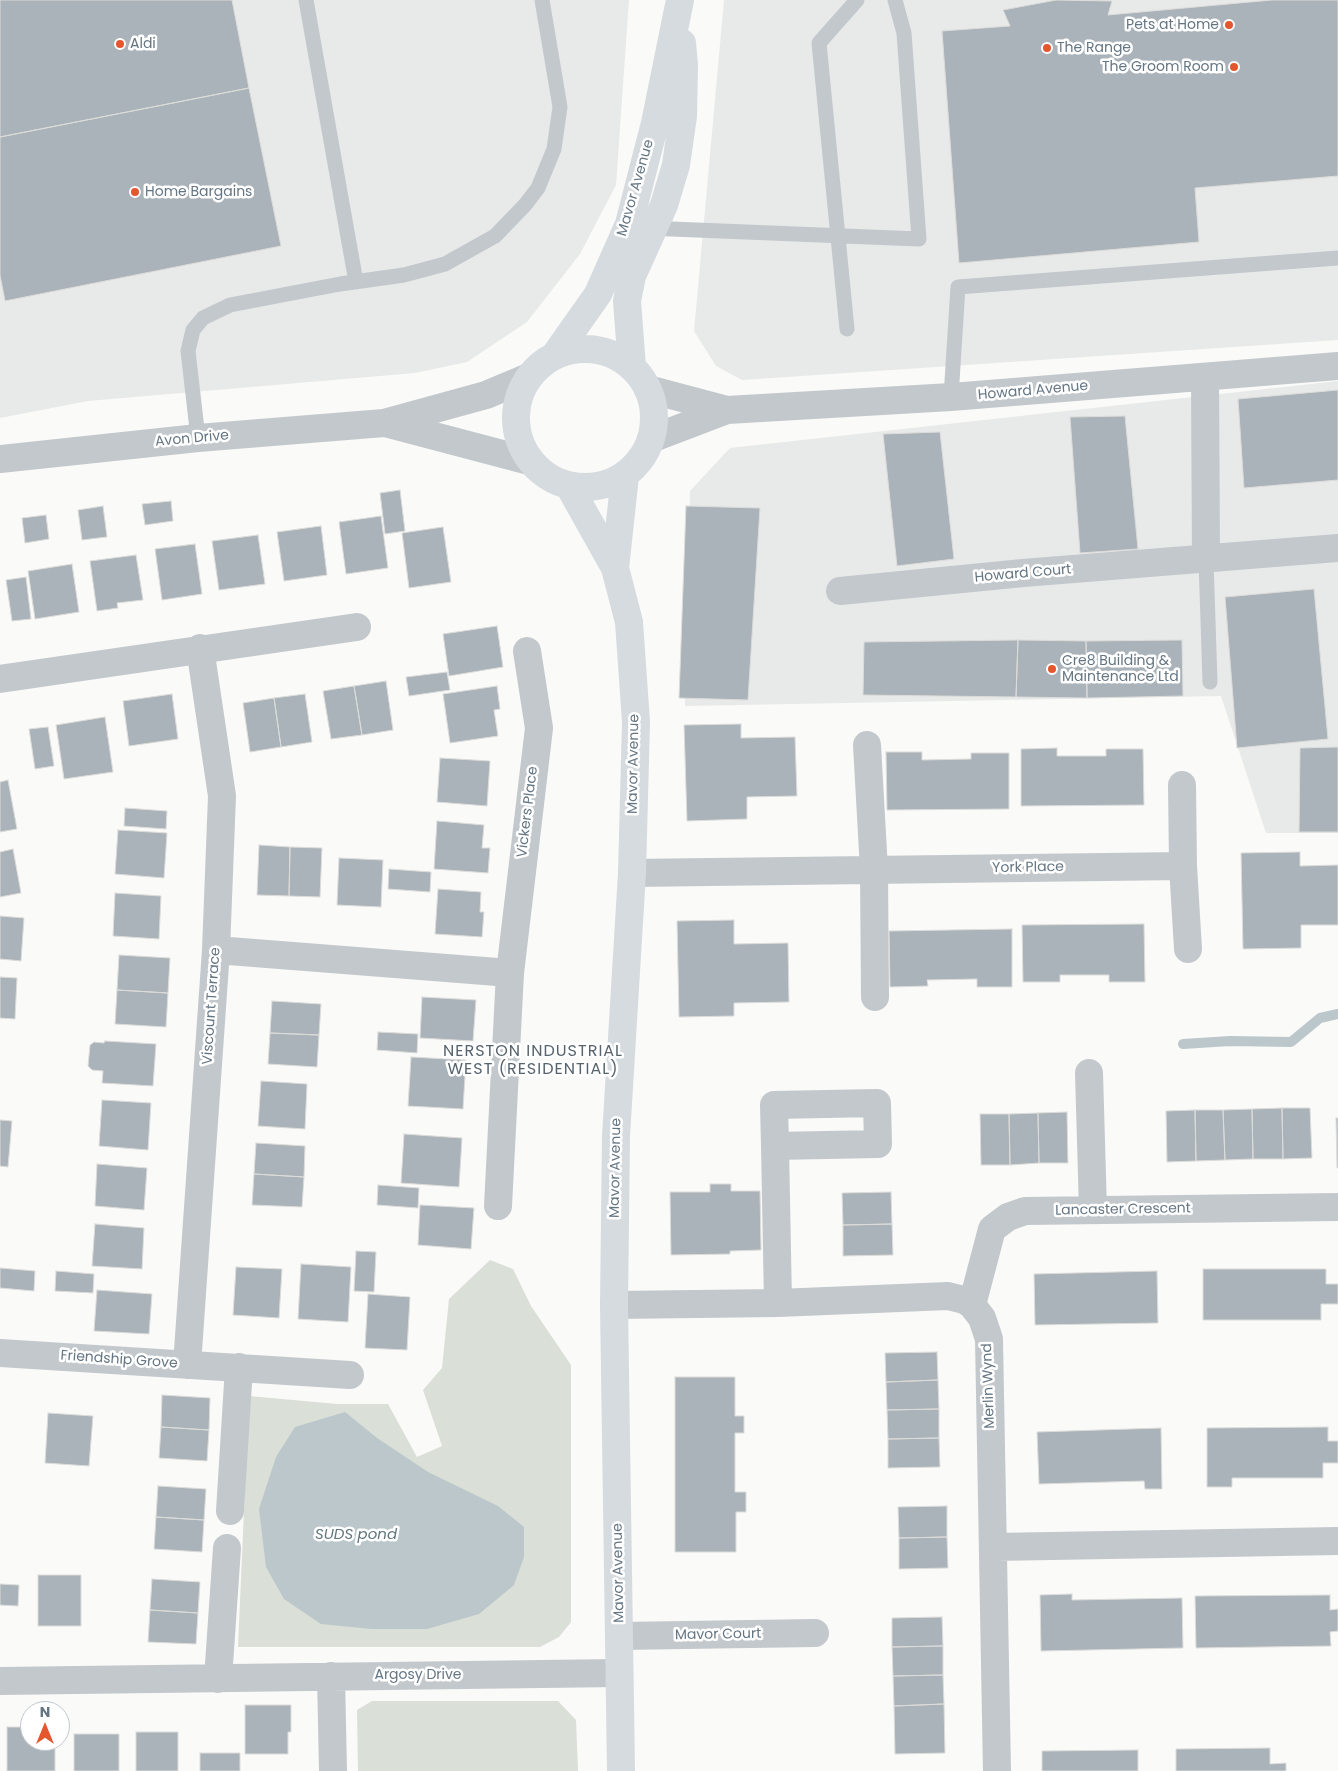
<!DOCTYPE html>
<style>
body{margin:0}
#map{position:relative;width:1338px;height:1771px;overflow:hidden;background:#fafaf8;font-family:Poppins,sans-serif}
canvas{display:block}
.north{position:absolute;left:20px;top:1701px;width:50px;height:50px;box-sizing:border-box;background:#fff;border:1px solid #c1c8cd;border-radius:50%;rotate:0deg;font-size:14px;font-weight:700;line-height:20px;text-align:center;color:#657683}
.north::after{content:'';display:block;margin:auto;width:18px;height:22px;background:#e4572e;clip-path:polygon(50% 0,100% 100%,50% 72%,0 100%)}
</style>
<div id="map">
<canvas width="1338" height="1771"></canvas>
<div class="north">N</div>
</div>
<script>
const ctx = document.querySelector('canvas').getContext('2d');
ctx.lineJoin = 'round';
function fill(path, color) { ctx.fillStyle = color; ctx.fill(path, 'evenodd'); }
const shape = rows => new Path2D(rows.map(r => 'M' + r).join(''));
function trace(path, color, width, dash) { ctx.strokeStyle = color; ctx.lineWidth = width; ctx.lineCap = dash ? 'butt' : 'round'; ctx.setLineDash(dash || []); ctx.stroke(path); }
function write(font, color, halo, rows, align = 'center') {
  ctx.font = font + ' Poppins,sans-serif'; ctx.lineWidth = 5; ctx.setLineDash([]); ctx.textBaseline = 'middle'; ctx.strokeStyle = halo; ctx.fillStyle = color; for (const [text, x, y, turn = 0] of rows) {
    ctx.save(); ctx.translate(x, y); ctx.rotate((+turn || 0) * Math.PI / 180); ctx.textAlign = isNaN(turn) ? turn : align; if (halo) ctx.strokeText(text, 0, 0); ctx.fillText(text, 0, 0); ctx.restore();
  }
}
fill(shape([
 [0,0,629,0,616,185,580,254,527,322,467,362,415,373,88,401,0,418],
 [724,0,1338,0,1338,340,742,380,716,366,694,331],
 [1338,381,1338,833,1266,833,1221,696,685,706,690,491,730,448]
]), '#e8e9e9');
fill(shape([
 [490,1260,513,1269,531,1306,571,1365,571,1622,559,1637,540,1647,238,1647,249,1396,337,1404,388,1404,417,1457,442,1446,423,1390,442,1368,449,1299],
 [372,1701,558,1701,576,1720,578,1771,358,1771,357,1710]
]), '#dadfd7');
fill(shape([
 [345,1412,377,1438,428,1472,498,1506,524,1527,524,1557,514,1585,479,1614,427,1629,372,1629,321,1624,284,1599,266,1567,259,1509,276,1457,295,1427]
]), '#bbc7cb');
trace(shape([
 [1183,1044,1230,1041,1291,1042,1320,1018,1338,1014]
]), '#bbc7cb', 10);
const building = shape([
 [0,0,232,0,249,88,0,137,0,0],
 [1056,0,1112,1,1108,15,1272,0,1338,0,1338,176,1195,188,1199,242,959,263,942,31,1010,26,1003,10,1056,0],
 [249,88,281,246,5,301,0,275,0,137,249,88],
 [1338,390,1338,480,1244,488,1238,399,1338,390],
 [1125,416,1138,549,1080,553,1070,417,1125,416],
 [940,432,954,559,897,566,883,434,940,432],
 [400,490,405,531,385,534,380,493,400,490],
 [171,501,173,521,145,525,142,504,171,501],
 [103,506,107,537,82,540,78,510,103,506],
 [686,506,760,508,748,700,679,698,686,506],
 [46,515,49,539,25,543,22,518,46,515],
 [381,516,388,568,346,574,339,522,381,516],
 [321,526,327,575,284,581,277,532,321,526],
 [443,527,451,582,409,588,402,533,443,527],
 [258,535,265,584,219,590,212,541,258,535],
 [195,544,202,594,162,600,155,549,195,544],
 [136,555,143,600,117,603,118,608,97,611,90,561,136,555],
 [72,564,79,612,35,619,28,571,72,564],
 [26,577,31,619,12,621,6,580,26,577],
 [1314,589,1328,739,1237,748,1225,597,1314,589],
 [497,626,503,667,449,676,443,634,497,626],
 [1018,640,1086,641,1087,698,1016,697,1018,640],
 [1018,640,1016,697,863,695,864,642,1018,640],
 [1182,640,1183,696,1087,698,1086,641,1182,640],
 [447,672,450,690,409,696,406,677,447,672],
 [386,681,393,730,362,735,354,686,386,681],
 [354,686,362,735,331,739,323,691,354,686],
 [497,686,500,709,494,710,498,736,450,743,443,694,497,686],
 [172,694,178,739,129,746,123,701,172,694],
 [305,694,312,742,281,747,274,698,305,694],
 [274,698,281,747,250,752,243,703,274,698],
 [105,717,113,772,64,779,56,725,105,717],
 [741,724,741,738,795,737,797,796,747,797,747,819,687,821,684,725,741,724],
 [48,727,54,766,35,769,29,729,48,727],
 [1338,747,1338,832,1299,832,1300,748,1338,747],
 [1057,748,1057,756,1106,756,1106,749,1143,749,1144,805,1021,806,1021,749,1057,748],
 [886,752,922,752,922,760,971,759,971,753,1009,753,1009,809,887,810,886,752],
 [440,758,490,761,487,806,437,802,440,758],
 [8,780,17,829,0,832,0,782,8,780],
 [125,808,167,811,166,829,124,826,125,808],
 [437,821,484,825,482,848,490,848,488,873,434,869,437,821],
 [118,830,167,833,164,878,115,874,118,830],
 [259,845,290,847,289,896,257,895,259,845],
 [290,847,322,848,320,897,289,896,290,847],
 [13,849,21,893,0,897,0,852,13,849],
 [1300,852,1300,866,1338,865,1338,925,1301,925,1301,948,1243,949,1241,853,1300,852],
 [339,858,383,860,381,907,337,905,339,858],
 [389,869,431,872,430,892,388,889,389,869],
 [438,889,481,892,480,912,484,912,482,937,435,934,438,889],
 [115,893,161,896,159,939,113,936,115,893],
 [0,916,24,918,21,961,0,959,0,916],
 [734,920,734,944,788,943,789,1002,734,1003,734,1016,679,1017,677,921,734,920],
 [1144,924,1145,982,1109,982,1109,975,1060,975,1060,982,1023,982,1022,925,1144,924],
 [1012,929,1012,987,977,987,977,979,927,980,928,986,890,987,889,931,1012,929],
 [119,955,170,958,168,993,117,990,119,955],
 [0,977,17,978,15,1019,0,1018,0,977],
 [117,990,168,993,166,1027,115,1024,117,990],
 [422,997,476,1000,473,1041,420,1038,422,997],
 [272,1001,321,1004,319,1035,270,1033,272,1001],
 [378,1032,418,1034,417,1053,377,1050,378,1032],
 [270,1033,319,1035,317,1067,268,1064,270,1033],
 [105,1041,156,1044,153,1086,102,1083,103,1071,92,1070,88,1066,90,1045,94,1042,104,1043,105,1041],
 [411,1057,466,1060,463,1109,408,1106,411,1057],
 [261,1081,307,1084,305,1129,258,1126,261,1081],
 [102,1100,151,1103,148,1150,99,1146,102,1100],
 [1282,1108,1310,1108,1312,1158,1283,1159,1282,1108],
 [1282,1108,1283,1159,1253,1159,1252,1109,1282,1108],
 [1252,1109,1253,1159,1225,1160,1223,1110,1252,1109],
 [1195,1110,1196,1161,1167,1162,1166,1111,1195,1110],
 [1195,1110,1223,1110,1225,1160,1196,1161,1195,1110],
 [1067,1112,1068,1163,1039,1163,1038,1113,1067,1112],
 [1038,1113,1039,1163,1010,1165,1009,1114,1038,1113],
 [980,1114,1009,1114,1010,1165,981,1165,980,1114],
 [1336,1118,1338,1118,1338,1168,1337,1168,1336,1118],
 [0,1120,12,1121,8,1167,0,1166,0,1120],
 [404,1134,462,1138,459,1187,401,1183,404,1134],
 [256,1143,305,1146,304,1177,254,1174,256,1143],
 [97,1164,147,1168,144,1210,95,1206,97,1164],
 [254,1174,304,1177,302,1207,252,1205,254,1174],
 [710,1184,731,1184,731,1191,760,1191,761,1250,730,1251,730,1254,671,1255,670,1192,710,1192,710,1184],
 [378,1185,419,1188,418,1208,377,1205,378,1185],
 [891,1192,892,1224,843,1225,842,1193,891,1192],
 [420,1205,474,1208,471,1249,418,1245,420,1205],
 [95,1224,144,1228,142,1269,92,1266,95,1224],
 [892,1224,893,1255,843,1256,843,1225,892,1224],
 [356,1251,376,1252,374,1292,354,1291,356,1251],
 [301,1264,351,1267,348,1322,298,1319,301,1264],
 [236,1267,282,1269,279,1318,233,1315,236,1267],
 [0,1268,35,1271,34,1291,0,1288,0,1268],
 [1203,1269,1326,1269,1326,1284,1338,1284,1338,1304,1321,1304,1321,1320,1203,1320,1203,1269],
 [56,1271,94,1274,93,1293,55,1291,56,1271],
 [1157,1271,1158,1323,1035,1325,1034,1274,1157,1271],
 [97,1290,152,1294,149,1334,94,1331,97,1290],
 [368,1294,410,1297,407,1350,365,1348,368,1294],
 [937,1352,938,1380,886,1382,885,1353,937,1352],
 [675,1377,735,1377,735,1416,744,1416,744,1433,735,1433,735,1492,746,1492,746,1512,736,1512,736,1552,675,1552,675,1377],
 [938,1380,939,1409,887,1410,886,1382,938,1380],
 [162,1395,210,1398,209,1430,161,1427,162,1395],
 [939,1409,939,1438,888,1439,887,1410,939,1409],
 [48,1413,93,1416,89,1466,45,1463,48,1413],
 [161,1427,209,1430,207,1461,159,1458,161,1427],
 [1328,1427,1328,1441,1338,1441,1338,1463,1323,1463,1323,1478,1232,1478,1232,1487,1207,1487,1207,1428,1328,1427],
 [1161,1428,1162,1489,1145,1489,1144,1481,1039,1484,1037,1432,1161,1428],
 [939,1438,940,1467,888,1468,888,1439,939,1438],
 [158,1486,206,1489,204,1520,156,1517,158,1486],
 [947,1506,947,1537,899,1538,898,1507,947,1506],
 [156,1517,204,1520,202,1552,154,1549,156,1517],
 [947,1537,948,1568,899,1569,899,1538,947,1537],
 [38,1575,81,1575,81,1626,38,1626,38,1575],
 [152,1579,200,1582,198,1613,150,1610,152,1579],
 [0,1584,19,1585,18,1606,0,1605,0,1584],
 [1072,1594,1072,1600,1182,1598,1183,1648,1041,1651,1040,1595,1072,1594],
 [1330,1595,1330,1610,1338,1609,1338,1631,1330,1632,1331,1646,1196,1648,1195,1596,1330,1595],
 [150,1610,198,1613,196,1644,148,1642,150,1610],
 [942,1617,943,1646,892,1647,892,1618,942,1617],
 [943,1646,943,1675,893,1676,892,1647,943,1646],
 [943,1675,944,1704,894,1706,893,1676,943,1675],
 [944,1704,945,1753,895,1754,894,1706,944,1704],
 [245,1705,291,1705,291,1732,288,1732,288,1754,245,1754,245,1705],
 [7,1727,30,1727,30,1741,55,1741,55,1771,7,1771,7,1727],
 [136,1732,178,1732,178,1771,136,1771,136,1732],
 [74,1734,119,1734,119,1771,74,1771,74,1734],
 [1270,1748,1270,1764,1286,1763,1286,1771,1176,1771,1176,1749,1270,1748],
 [1138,1750,1138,1771,1042,1771,1042,1751,1138,1750],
 [200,1753,240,1753,240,1771,200,1771,200,1753]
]);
fill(building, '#aab3b9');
trace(building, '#dcdcda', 1);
trace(shape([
 [306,0,356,282],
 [647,228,919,239,904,33,895,0],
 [847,329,819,43,857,0],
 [951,397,958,287,1338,258],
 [198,438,188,351,193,330,203,318,230,305,340,284,404,275,445,264,495,236,525,205,538,188,554,149,560,107,542,0],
 [1206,560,1210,682]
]), '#c3c8cc', 15);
trace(shape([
 [1205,377,1206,560],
 [648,389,727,410,951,397,1338,366],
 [385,423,529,461],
 [651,439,727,410],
 [0,459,198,438,384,423,486,395,529,377],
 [840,591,1023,573,1338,548],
 [0,679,357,627],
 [867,745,874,870,875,997],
 [1182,785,1183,866,1188,949],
 [632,873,1183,866],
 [216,950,510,973],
 [1089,1073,1093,1210],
 [775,1146,878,1144,877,1103,774,1105,775,1146,778,1303],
 [498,1206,510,973,539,728,527,651],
 [614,1305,778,1303,948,1296,964,1300,972,1305,982,1318,989,1339,997,1771],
 [972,1305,992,1229,1008,1217,1025,1211,1338,1207],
 [0,1353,350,1375],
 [187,1365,216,950,222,796,200,648],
 [230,1511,239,1367],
 [994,1547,1338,1541],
 [620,1636,815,1633],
 [331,1676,333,1771],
 [218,1679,227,1548],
 [0,1681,619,1673]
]), '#c3c8cc', 28);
trace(shape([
 '516 418a69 69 0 1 1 138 0a69 69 0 1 1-138 0Z',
 [555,355,598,294,629,224,655,123,680,0],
 [632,367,627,301,632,276,664,205,676,165,683,116,684,65,682,43],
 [569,486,615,568,629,622,636,722,632,873,616,1136,614,1305,621,1771],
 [615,568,625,476]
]), '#d6dbdf', 28);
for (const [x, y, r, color] of [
 [1229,25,5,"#e4572e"],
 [120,44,5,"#e4572e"],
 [1047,48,5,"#e4572e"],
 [1234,67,5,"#e4572e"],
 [135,192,5,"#e4572e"],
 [1052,669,5,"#e4572e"]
]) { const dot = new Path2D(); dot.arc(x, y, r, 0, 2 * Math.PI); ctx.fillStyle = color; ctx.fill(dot); trace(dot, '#fff', 2); }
write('14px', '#657683', '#fff', [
 ["Pets at Home",1219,25,"right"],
 ["Aldi",130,44],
 ["The Range",1057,48],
 ["The Groom Room",1224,67,"right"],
 ["Home Bargains",145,192],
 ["Cre8 Building &",1062,661],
 ["Maintenance Ltd",1062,677]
], 'left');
write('14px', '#657683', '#fff', [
 ["Mavor Avenue",636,188,-74],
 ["Howard Avenue",1033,391,-5],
 ["Avon Drive",192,439,-5],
 ["Howard Court",1023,574,-5],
 ["Mavor Avenue",634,764,-89],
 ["Vickers Place",528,812,-83],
 ["York Place",1028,868,-1],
 ["Viscount Terrace",212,1006,-86],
 ["Mavor Avenue",616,1168,-89],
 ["Lancaster Crescent",1123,1210,-1],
 ["Friendship Grove",119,1360,4],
 ["Merlin Wynd",989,1386,-92],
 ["Mavor Avenue",619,1573,-91],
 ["Mavor Court",718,1635,-1],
 ["Argosy Drive",418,1675]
]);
write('italic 15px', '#60757c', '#fff', [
 ["SUDS pond",356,1535]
]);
ctx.letterSpacing = '1px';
write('16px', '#57646e', '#fff', [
 ["NERSTON INDUSTRIAL",533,1052],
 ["WEST (RESIDENTIAL)",533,1070]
]);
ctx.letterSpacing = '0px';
</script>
